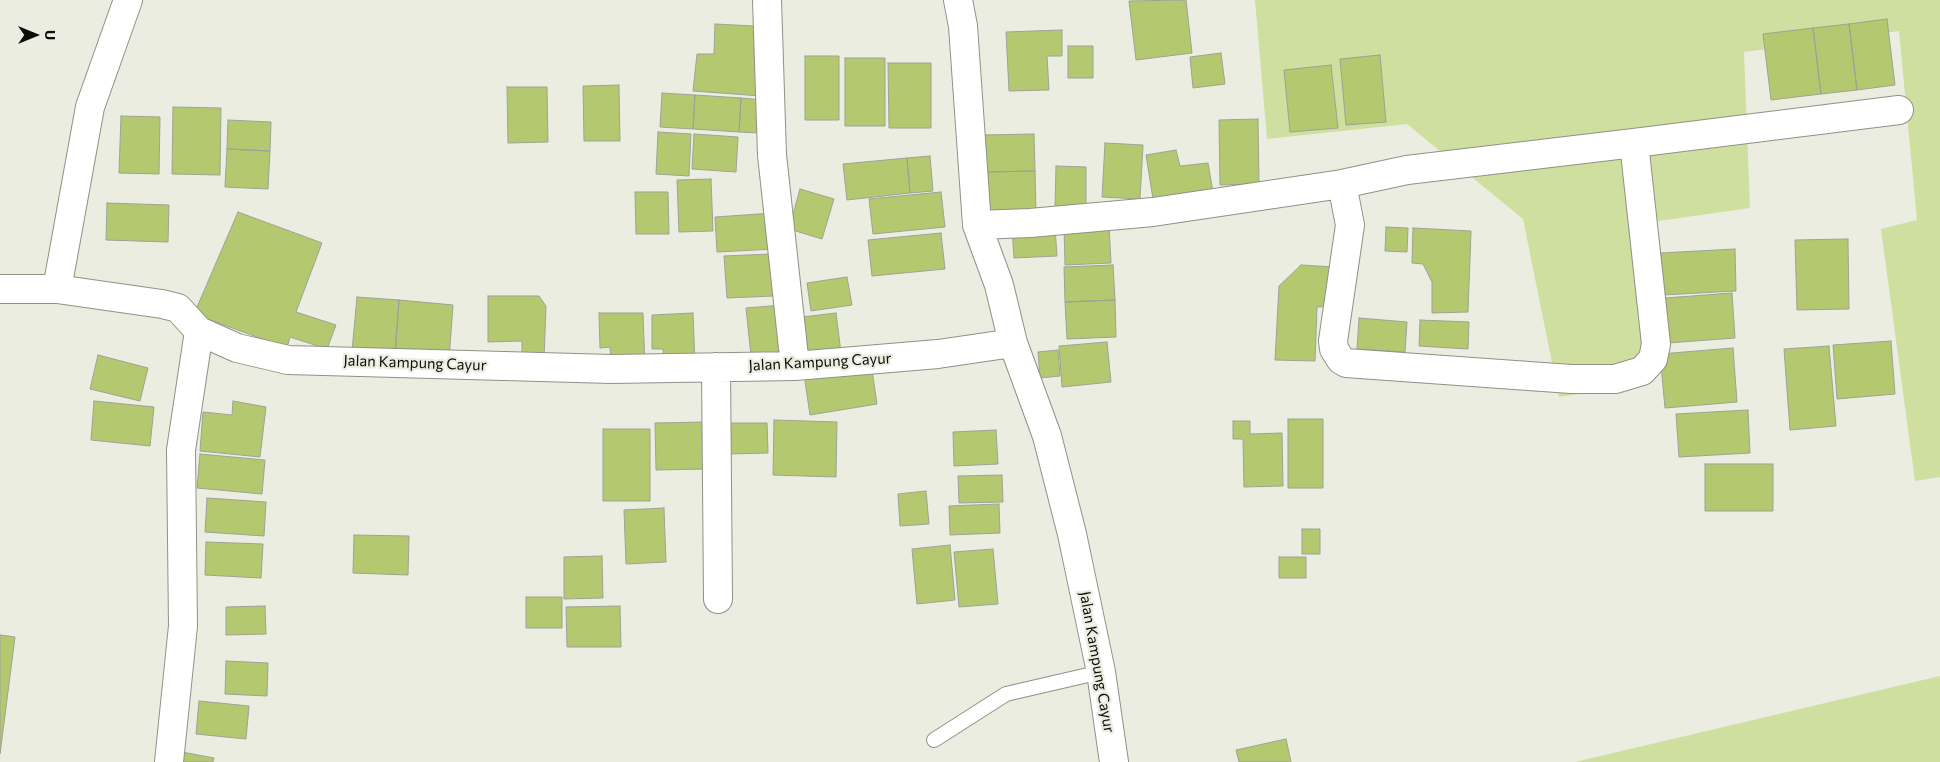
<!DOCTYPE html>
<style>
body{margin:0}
#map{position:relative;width:1940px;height:762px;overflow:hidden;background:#eaede0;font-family:Commissioner,sans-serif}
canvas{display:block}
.north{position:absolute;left:10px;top:10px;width:50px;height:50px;-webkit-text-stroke:4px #eaede0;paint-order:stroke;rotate:90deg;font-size:14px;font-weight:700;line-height:20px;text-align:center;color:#0c0d09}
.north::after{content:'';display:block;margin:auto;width:18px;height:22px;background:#0c0d09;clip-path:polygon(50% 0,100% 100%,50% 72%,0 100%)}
</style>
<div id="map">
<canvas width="1940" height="762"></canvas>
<div class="north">U</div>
</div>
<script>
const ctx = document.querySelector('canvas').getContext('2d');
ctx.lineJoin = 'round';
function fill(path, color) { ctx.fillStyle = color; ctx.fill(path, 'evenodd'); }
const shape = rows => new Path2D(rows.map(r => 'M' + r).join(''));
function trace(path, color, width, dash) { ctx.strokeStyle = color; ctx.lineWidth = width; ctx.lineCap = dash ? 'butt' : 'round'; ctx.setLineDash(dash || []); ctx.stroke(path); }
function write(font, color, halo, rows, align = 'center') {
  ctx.font = font + ' Commissioner,sans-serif'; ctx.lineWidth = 4.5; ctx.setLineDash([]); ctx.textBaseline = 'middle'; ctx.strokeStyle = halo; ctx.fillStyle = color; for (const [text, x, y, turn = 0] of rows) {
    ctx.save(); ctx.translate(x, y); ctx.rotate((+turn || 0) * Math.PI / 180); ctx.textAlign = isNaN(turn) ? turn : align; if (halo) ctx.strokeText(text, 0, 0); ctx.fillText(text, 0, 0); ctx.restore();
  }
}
fill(shape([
 [1255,0,1940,0,1940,477,1915,481,1881,229,1917,220,1899,31,1744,52,1750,208,1644,223,1646,384,1559,397,1523,219,1407,124,1267,139],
 [1940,676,1940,762,1575,762]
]), '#cedf9f');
const building = shape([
 [1186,0,1192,53,1136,60,1129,1,1186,0],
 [1887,19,1895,85,1857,90,1849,24,1887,19],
 [715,24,754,26,754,57,764,58,761,96,693,91,697,54,714,54,715,24],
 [1849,24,1857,90,1821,94,1813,28,1849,24],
 [1813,28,1821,94,1771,100,1763,34,1813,28],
 [1062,30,1062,56,1047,56,1049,90,1009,91,1006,32,1062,30],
 [1068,46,1093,46,1093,78,1068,78,1068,46],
 [1221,53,1225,84,1193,88,1190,57,1221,53],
 [1380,55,1386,122,1346,125,1340,59,1380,55],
 [805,56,839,56,839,120,805,120,805,56],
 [845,58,885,58,885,126,845,126,845,58],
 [888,63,931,63,931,128,889,128,888,63],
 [1331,65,1338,128,1290,132,1284,70,1331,65],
 [619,85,620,141,584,141,583,86,619,85],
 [507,87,547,87,548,142,508,143,507,87],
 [662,93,695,95,693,129,660,127,662,93],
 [695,95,741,98,739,132,693,129,695,95],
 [741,98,762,100,760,133,739,132,741,98],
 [173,107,221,108,220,175,172,174,173,107],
 [121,116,160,117,159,174,119,173,121,116],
 [1258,119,1259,184,1220,185,1219,120,1258,119],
 [228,120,271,122,270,151,227,149,228,120],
 [658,132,691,134,689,176,656,174,658,132],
 [694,134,738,137,736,172,692,169,694,134],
 [1034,134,1035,171,984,172,983,135,1034,134],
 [1105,143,1143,145,1140,199,1102,197,1105,143],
 [227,149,270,151,268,189,225,187,227,149],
 [1176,150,1180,166,1208,163,1214,198,1154,205,1146,155,1176,150],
 [930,156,933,191,910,193,907,158,930,156],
 [907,158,910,193,847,200,843,164,907,158],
 [1056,166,1086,167,1086,210,1055,210,1056,166],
 [1035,171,1036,213,985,214,984,172,1035,171],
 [711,179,713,231,679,232,677,180,711,179],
 [800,189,834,199,822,239,789,229,800,189],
 [635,192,668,192,669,234,636,234,635,192],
 [941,192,945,227,873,234,869,199,941,192],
 [107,203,169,205,168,242,106,240,107,203],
 [238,212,322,243,296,312,336,325,327,349,290,337,287,348,194,314,238,212],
 [773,213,775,249,717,252,715,217,773,213],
 [1109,225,1111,263,1065,265,1064,227,1109,225],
 [1055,227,1057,256,1014,258,1012,229,1055,227],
 [1386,227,1408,228,1407,252,1385,251,1386,227],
 [1413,228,1471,231,1468,312,1432,313,1432,282,1423,264,1412,263,1413,228],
 [941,233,945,269,872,276,868,240,941,233],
 [1848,239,1849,309,1797,310,1795,240,1848,239],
 [1735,249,1736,291,1663,295,1661,253,1735,249],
 [771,254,773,296,727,298,724,256,771,254],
 [1113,265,1115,300,1065,302,1064,267,1113,265],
 [1301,265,1334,267,1332,306,1317,307,1315,361,1275,360,1279,286,1301,265],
 [847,277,852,305,811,311,807,283,847,277],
 [1732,293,1735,338,1668,343,1665,298,1732,293],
 [488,296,539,296,546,306,544,359,522,360,522,341,488,342,488,296],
 [357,297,399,300,395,355,352,351,357,297],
 [399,300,453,305,449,360,395,355,399,300],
 [1115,300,1116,337,1067,339,1065,302,1115,300],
 [783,305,790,361,752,365,746,308,783,305],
 [599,313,643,313,645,367,611,368,610,347,600,348,599,313],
 [693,313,695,365,664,366,663,349,652,349,652,315,693,313],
 [836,313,841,353,807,357,802,317,836,313],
 [1359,318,1407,322,1405,352,1357,349,1359,318],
 [1420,320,1469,322,1468,349,1419,346,1420,320],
 [1891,341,1895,394,1837,399,1833,345,1891,341],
 [1107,342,1111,382,1062,387,1059,346,1107,342],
 [1829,346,1836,426,1790,430,1784,349,1829,346],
 [1733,348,1737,402,1665,408,1660,354,1733,348],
 [1058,350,1060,376,1040,378,1038,352,1058,350],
 [98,355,148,368,140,401,90,389,98,355],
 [871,363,877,404,810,415,804,374,871,363],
 [94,401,154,407,150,446,91,440,94,401],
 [233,401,266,407,260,457,200,451,203,412,232,415,233,401],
 [1748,410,1750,453,1679,457,1676,414,1748,410],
 [1288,419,1323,419,1323,488,1288,488,1288,419],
 [774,420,837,422,836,477,773,475,774,420],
 [1233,421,1250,421,1250,434,1282,433,1283,486,1244,487,1243,439,1233,439,1233,421],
 [705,422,706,469,656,470,655,423,705,422],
 [729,423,767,423,768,453,730,454,729,423],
 [603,429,650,429,650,501,603,501,603,429],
 [996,430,998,464,954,466,953,432,996,430],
 [200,454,265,460,262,494,197,488,200,454],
 [1705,464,1773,464,1773,511,1705,511,1705,464],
 [1002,475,1003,502,959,503,958,476,1002,475],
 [926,491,929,524,900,526,898,494,926,491],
 [207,498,266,502,264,536,205,532,207,498],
 [999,504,1000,533,950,535,949,506,999,504],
 [664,508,666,562,626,564,624,510,664,508],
 [1302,529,1320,529,1320,554,1302,554,1302,529],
 [354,535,409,536,408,575,353,573,354,535],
 [206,542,263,544,261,578,205,575,206,542],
 [950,545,955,600,917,604,912,549,950,545],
 [993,549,998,604,959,607,954,552,993,549],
 [602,556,603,598,564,599,564,557,602,556],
 [1279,557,1306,557,1306,578,1279,578,1279,557],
 [526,597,562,597,562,628,526,628,526,597],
 [265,606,266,634,226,635,226,607,265,606],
 [620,606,621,647,567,647,566,607,620,606],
 [0,635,15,637,0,754,0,635],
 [226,661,268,663,267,696,225,694,226,661],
 [199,701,249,706,246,739,196,734,199,701],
 [1286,739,1291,762,1239,762,1236,750,1286,739],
 [182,752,214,758,213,762,180,762,182,752]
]);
fill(building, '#b4c96f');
trace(building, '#9ea296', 1);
const service = shape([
 [934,740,1006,694,1101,672]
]);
const minor = shape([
 [767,0,772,155,795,366],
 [958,0,963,26,977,225],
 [1342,184,1407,170,1634,143],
 [0,289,57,289,162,304,178,308,199,331],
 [57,289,90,107,128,0],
 [716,367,718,599],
 [169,762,183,626,181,450,199,331,237,348,288,360,612,369,795,366,938,354,1013,343],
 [1114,762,1101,672,1072,534,1047,436,1013,343,999,285,977,225,1030,223,1153,212,1342,184,1350,225,1333,341,1334,349,1341,360,1346,363,1571,379,1615,379,1642,371,1653,359,1656,344,1634,143,1899,110]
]);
trace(service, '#8f9286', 16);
trace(minor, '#8f9286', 30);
trace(service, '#fff', 14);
trace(minor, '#fff', 28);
write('15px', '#0c0d09', '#eaede0', [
 ["Jalan Kampung Cayur",820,362,-3],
 ["Jalan Kampung Cayur",415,363,2],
 ["Jalan Kampung Cayur",1097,662,80]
]);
</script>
